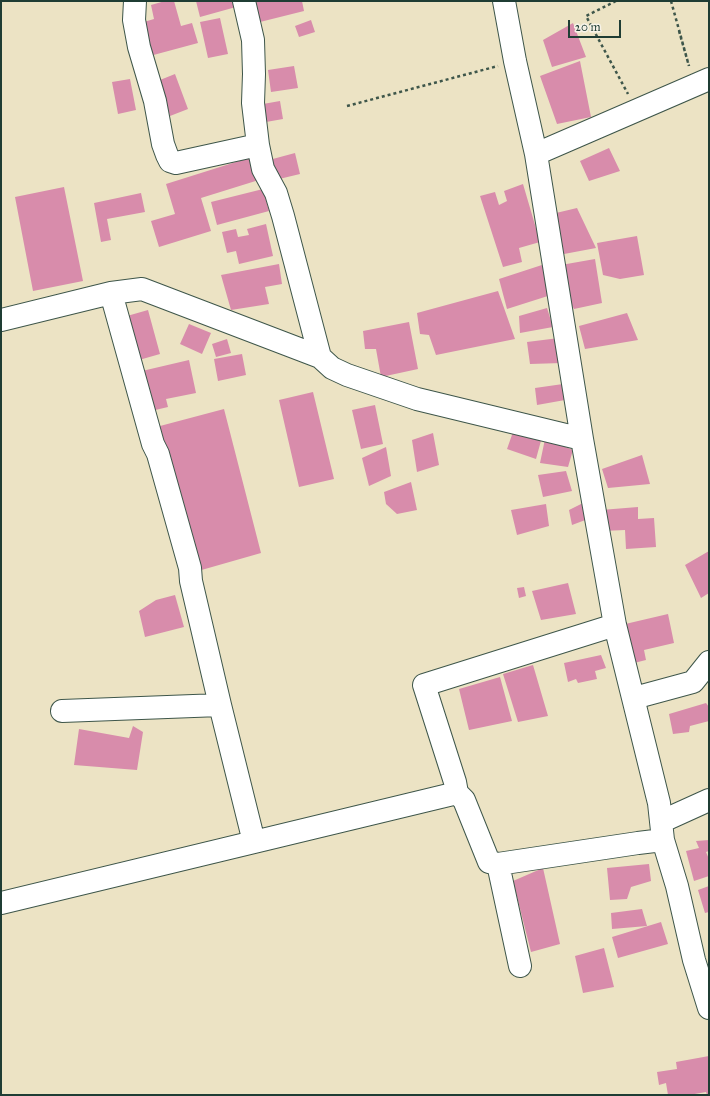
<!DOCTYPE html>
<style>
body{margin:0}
#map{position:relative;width:710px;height:1096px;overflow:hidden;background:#ece3c4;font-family:"IM FELL Great Primer",serif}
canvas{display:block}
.frame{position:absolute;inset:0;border:2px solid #1f3d34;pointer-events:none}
.scale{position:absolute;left:568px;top:20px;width:53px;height:18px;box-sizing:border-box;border:2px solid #1f3d34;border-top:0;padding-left:5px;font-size:12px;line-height:14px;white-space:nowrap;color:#1f3d34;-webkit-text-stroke:3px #f7f3e8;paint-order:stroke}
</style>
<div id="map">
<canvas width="710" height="1096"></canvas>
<div class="frame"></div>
<div class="scale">20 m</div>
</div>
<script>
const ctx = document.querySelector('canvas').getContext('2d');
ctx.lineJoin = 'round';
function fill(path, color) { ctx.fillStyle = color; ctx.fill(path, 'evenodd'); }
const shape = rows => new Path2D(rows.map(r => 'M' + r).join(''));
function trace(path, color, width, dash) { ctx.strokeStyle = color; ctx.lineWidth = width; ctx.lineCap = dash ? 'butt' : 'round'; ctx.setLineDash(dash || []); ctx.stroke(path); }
fill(shape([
 [165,1,174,1,181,26,192,23,198,43,146,57,137,24,154,19,151,5],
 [196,1,235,1,236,7,200,17],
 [255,1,302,1,304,11,260,22],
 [220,18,228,54,208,58,200,22],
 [311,20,315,32,299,37,295,26],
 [573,23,586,57,552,67,543,40],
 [580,61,591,117,557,124,540,76],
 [294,66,298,88,271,92,268,70],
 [175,74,188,109,170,116,160,80],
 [130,79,136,110,118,114,112,82],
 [280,101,283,119,266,122,263,104],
 [609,148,620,171,589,181,580,161],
 [295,153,300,174,275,180,269,160],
 [255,156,262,179,201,198,211,231,159,247,151,221,175,214,166,184],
 [523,184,540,242,519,248,522,262,503,267,480,196,495,192,499,205,507,201,504,191],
 [64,187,83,281,33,291,15,197],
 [263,189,269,211,217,225,211,202],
 [141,193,145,212,107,219,111,240,101,242,94,203],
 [577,208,596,248,564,254,556,213],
 [266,224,273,256,239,264,236,251,227,253,222,232,236,229,238,237,249,235,247,229],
 [637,236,644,275,620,279,603,275,597,243],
 [595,259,602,303,574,309,566,294,561,265],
 [279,264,282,284,265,287,269,304,231,310,221,275],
 [545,264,551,295,507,309,499,279],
 [498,291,515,339,436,355,429,335,420,334,417,313],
 [547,308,553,327,520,333,519,316],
 [148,310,160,354,139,360,127,316],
 [627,313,638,340,585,349,579,326],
 [409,322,418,369,381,377,376,349,365,349,363,331],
 [189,324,211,333,202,354,180,344],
 [559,338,562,363,530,364,527,342],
 [227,339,231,353,216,357,212,344],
 [242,354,246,375,218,381,214,359],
 [189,360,196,393,166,399,168,407,151,411,142,371],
 [563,384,565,400,537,405,535,388],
 [313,392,334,479,299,487,279,400],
 [375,405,383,444,361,449,352,410],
 [224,409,261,553,198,571,160,426],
 [513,432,542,437,536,459,507,449],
 [433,433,439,465,417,472,412,440],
 [545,439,573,450,568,467,540,463],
 [386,447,391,476,369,486,362,458],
 [642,455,650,484,608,488,602,469],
 [566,471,572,491,543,497,538,475],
 [411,482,417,510,397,514,386,504,384,492],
 [583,503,588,519,572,525,569,510],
 [546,504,549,526,517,535,511,510],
 [638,507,638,519,654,518,656,547,626,549,625,530,602,531,601,510],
 [709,551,709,593,701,598,685,565],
 [568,583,576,614,541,620,532,591],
 [524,587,526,596,519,598,517,588],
 [175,595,184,627,145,637,139,611,156,600],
 [668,614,674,643,644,650,646,660,630,664,621,625],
 [601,655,606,668,595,671,597,679,578,683,576,679,568,682,564,663],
 [533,665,548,716,518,722,503,674],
 [500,677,512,721,469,730,459,689],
 [706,703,709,707,709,721,690,726,689,732,673,734,669,714],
 [133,726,143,732,137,770,74,765,79,729,129,738],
 [709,840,709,851,706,852,709,859,709,876,694,881,686,851,699,848,696,841],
 [649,864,651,881,631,887,627,899,610,900,607,868],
 [543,868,560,944,531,952,513,881],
 [709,886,709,912,705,913,698,890],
 [642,909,647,926,612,929,611,913],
 [661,922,668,944,618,958,612,937],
 [604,948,614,987,583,993,575,956],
 [709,1056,709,1095,707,1095,706,1092,689,1095,668,1095,666,1083,659,1085,657,1072,677,1069,676,1062]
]), '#d88cab');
const minor = shape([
 [135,1,134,20,139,47,155,101,163,144,167,155,170,161,176,163,258,145],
 [244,1,253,40,254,74,253,103,258,145,263,169,276,193,283,216,320,357,332,368,347,375,417,399,582,439],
 [504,1,515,61,536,154,582,439,615,625,659,803,663,840,677,886,694,960,709,1008],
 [536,154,709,79],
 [111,293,153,444,158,454,190,568,191,581,220,705,254,842],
 [1,320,111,293,142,289,320,357],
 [634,698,693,682,709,662],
 [62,711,220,705],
 [457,793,455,782,424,685,615,625],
 [661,820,667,819,709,800],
 [498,864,520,966],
 [1,903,457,793,464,800,489,862,498,864,638,843,663,840]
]);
trace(minor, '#3e564a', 24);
trace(shape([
 [616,1,586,16,628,94],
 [671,1,689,66],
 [679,31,689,66],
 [347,106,498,66]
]), '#3e564a', 2.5, [3, 3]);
trace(minor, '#fff', 22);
</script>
